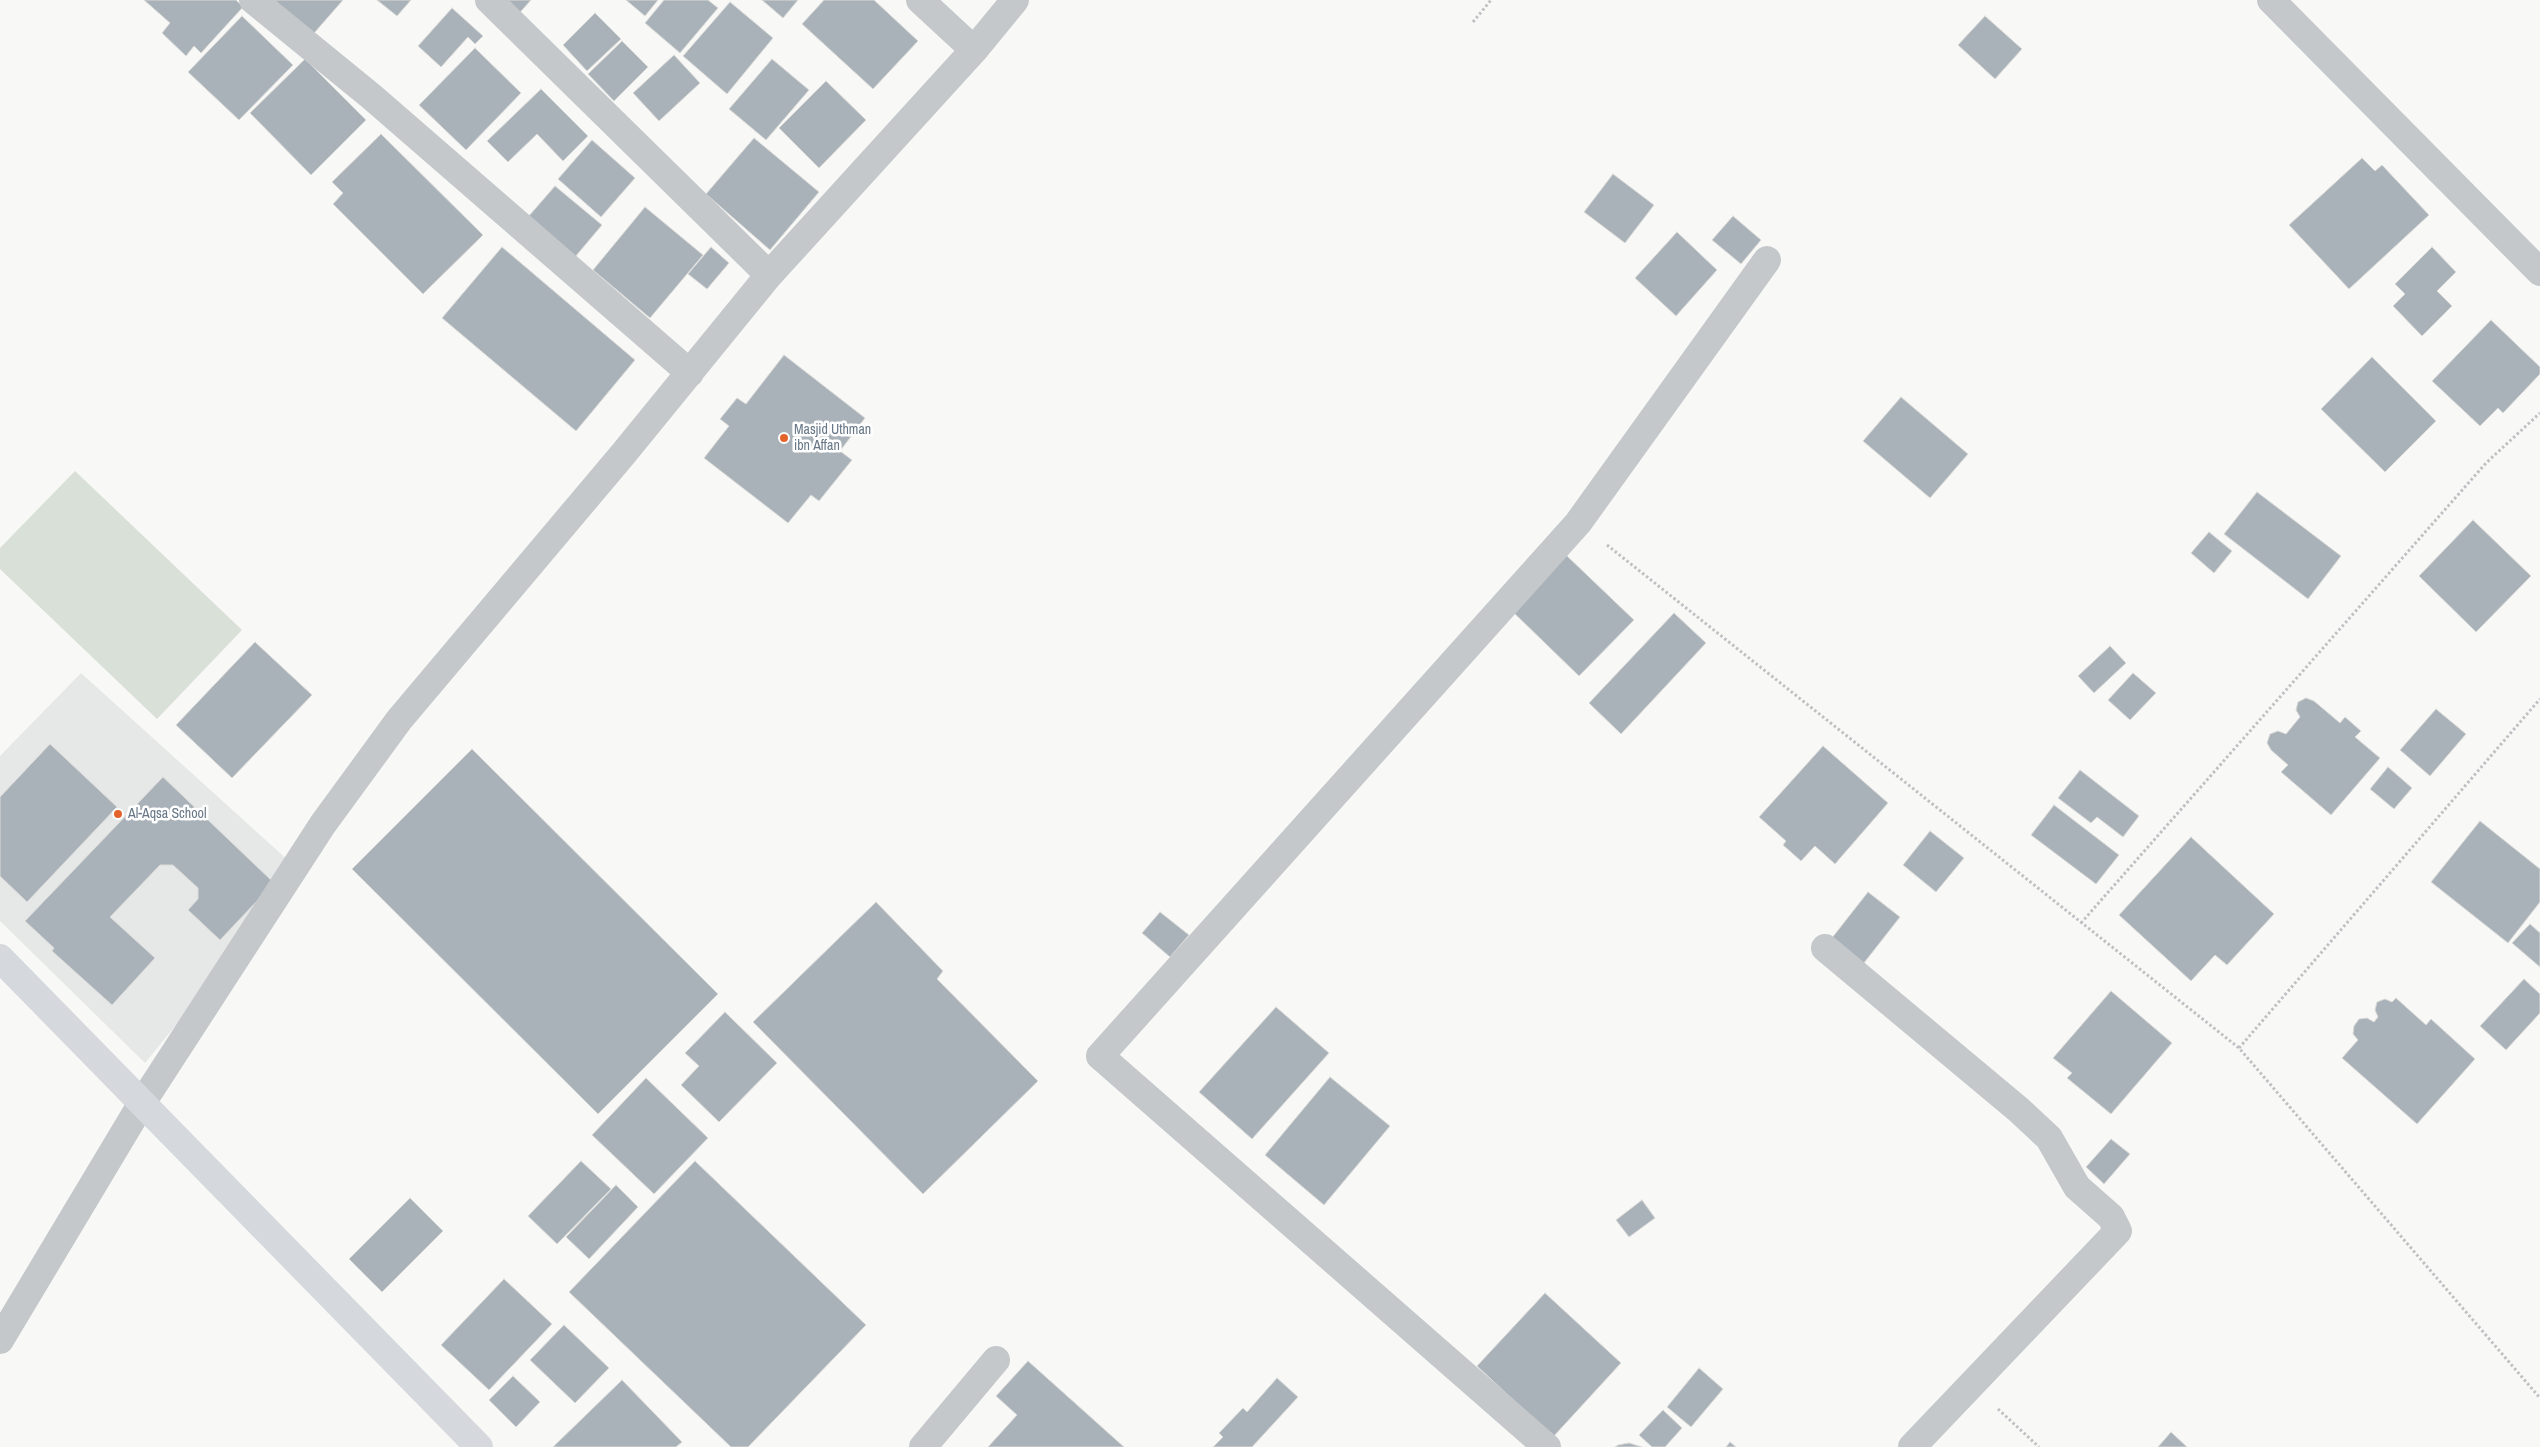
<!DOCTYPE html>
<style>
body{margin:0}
canvas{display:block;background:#f8f8f6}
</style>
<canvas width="2540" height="1447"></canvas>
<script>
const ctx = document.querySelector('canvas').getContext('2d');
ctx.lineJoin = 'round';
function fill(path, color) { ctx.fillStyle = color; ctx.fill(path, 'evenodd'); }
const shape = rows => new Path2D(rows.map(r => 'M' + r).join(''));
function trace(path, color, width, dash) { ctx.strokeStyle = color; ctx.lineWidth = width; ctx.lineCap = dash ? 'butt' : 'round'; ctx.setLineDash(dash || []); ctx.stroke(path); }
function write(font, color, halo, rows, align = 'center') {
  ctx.font = font + ' "Archivo Narrow",sans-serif'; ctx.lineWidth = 5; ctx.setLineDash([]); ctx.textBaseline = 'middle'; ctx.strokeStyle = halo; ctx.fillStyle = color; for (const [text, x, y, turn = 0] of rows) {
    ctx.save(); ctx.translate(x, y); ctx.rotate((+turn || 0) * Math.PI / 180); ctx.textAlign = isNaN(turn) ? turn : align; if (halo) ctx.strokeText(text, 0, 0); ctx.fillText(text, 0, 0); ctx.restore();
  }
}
fill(shape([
 [81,673,301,872,145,1063,0,921,0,756]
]), '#e6e7e7');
fill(shape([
 [75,471,242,630,157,719,0,569,0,548]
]), '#d9e0d7');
const building = shape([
 [144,0,236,0,243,7,201,53,194,46,186,56,162,33,170,23,144,0],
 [262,0,343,0,308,40,262,0],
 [377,0,411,0,397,16,377,0],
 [496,0,531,0,515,18,496,0],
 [626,0,658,0,645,16,626,0],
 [664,0,708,0,718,8,680,53,645,23,664,0],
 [762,0,798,0,783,18,762,0],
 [824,0,874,0,918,41,873,89,802,24,824,0],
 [730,2,773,38,727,94,683,56,730,2],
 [452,8,483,36,475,44,468,37,441,67,418,46,452,8],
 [595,13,621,39,587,71,563,45,595,13],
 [242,16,293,65,239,120,188,72,242,16],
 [1985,16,2022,49,1995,79,1958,45,1985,16],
 [622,41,648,67,614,101,588,74,622,41],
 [475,48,521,93,466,150,419,105,475,48],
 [674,55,700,83,659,121,633,93,674,55],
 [305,59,366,120,311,175,250,113,305,59],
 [772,59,809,90,766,140,729,109,772,59],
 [826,81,866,120,819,168,779,128,826,81],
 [541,89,588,136,563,161,537,134,508,162,487,141,541,89],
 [381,134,483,235,423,294,333,204,343,193,332,182,381,134],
 [754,138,819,192,770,250,706,194,754,138],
 [592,140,635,178,601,217,558,179,592,140],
 [2362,158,2375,171,2382,165,2429,215,2349,289,2289,225,2362,158],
 [1613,174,1654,205,1625,243,1584,212,1613,174],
 [555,186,602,225,575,257,528,217,555,186],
 [645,207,703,255,650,318,593,270,645,207],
 [1733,216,1761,240,1741,264,1712,240,1733,216],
 [1677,232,1717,270,1676,316,1635,278,1677,232],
 [502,247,635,360,576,431,442,318,502,247],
 [711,247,729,263,707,289,688,274,711,247],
 [2432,247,2456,272,2437,291,2452,306,2422,336,2393,306,2405,294,2395,284,2432,247],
 [2491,320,2540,367,2540,374,2503,413,2498,408,2480,426,2432,381,2491,320],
 [784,355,865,418,840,451,852,460,819,501,811,495,788,523,704,458,729,426,720,419,737,398,746,404,784,355],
 [2372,357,2436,421,2385,472,2321,409,2372,357],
 [1901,397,1968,454,1930,498,1863,441,1901,397],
 [2257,492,2341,556,2308,599,2224,534,2257,492],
 [2473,520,2531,576,2476,632,2419,576,2473,520],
 [2209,532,2232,551,2214,573,2191,553,2209,532],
 [1566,555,1634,620,1579,676,1512,611,1566,555],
 [1674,613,1706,643,1621,734,1589,703,1674,613],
 [255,642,312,695,232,778,176,725,255,642],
 [2110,646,2126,663,2094,693,2078,676,2110,646],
 [2133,673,2156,693,2130,720,2108,700,2133,673],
 [2306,698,2314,701,2340,723,2345,717,2361,731,2355,737,2380,758,2331,815,2281,772,2288,765,2271,750,2267,743,2270,734,2278,731,2286,734,2300,717,2296,710,2298,702,2306,698],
 [2436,709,2466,734,2430,776,2400,750,2436,709],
 [50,744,117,807,27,902,0,876,0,797,50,744],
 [1823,746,1888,803,1835,864,1815,846,1801,861,1783,845,1786,841,1759,817,1823,746],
 [472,749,718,994,598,1114,352,869,472,749],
 [2388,767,2412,788,2394,809,2370,789,2388,767],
 [2080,770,2139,816,2123,837,2097,817,2091,823,2058,798,2080,770],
 [163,777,274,883,220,940,188,910,198,899,198,888,173,865,160,865,110,917,155,958,112,1005,52,951,54,948,25,921,163,777],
 [2054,805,2119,855,2096,884,2031,835,2054,805],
 [2480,821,2540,869,2540,902,2508,943,2431,882,2480,821],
 [1930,831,1964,858,1936,892,1903,865,1930,831],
 [2191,837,2274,914,2227,965,2215,955,2191,981,2119,915,2191,837],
 [1868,892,1900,917,1860,968,1828,943,1868,892],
 [876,902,943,971,937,979,1038,1081,923,1194,753,1022,876,902],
 [1160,912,1189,935,1170,957,1142,933,1160,912],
 [2530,924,2540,933,2540,967,2512,943,2530,924],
 [2524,979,2540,994,2540,1013,2506,1050,2480,1026,2524,979],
 [2111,991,2172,1043,2111,1114,2067,1078,2072,1073,2053,1058,2111,991],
 [2396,998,2426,1025,2431,1019,2475,1059,2417,1124,2342,1058,2358,1040,2353,1034,2354,1026,2359,1019,2367,1018,2374,1022,2378,1017,2375,1010,2377,1002,2385,999,2392,1002,2396,998],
 [1276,1007,1329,1053,1252,1139,1199,1092,1276,1007],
 [725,1012,777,1063,719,1122,681,1085,699,1066,685,1053,725,1012],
 [1330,1077,1390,1126,1324,1205,1265,1155,1330,1077],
 [646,1078,708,1138,654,1194,592,1135,646,1078],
 [2111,1139,2130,1154,2104,1184,2086,1167,2111,1139],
 [581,1161,611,1189,557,1244,528,1216,581,1161],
 [695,1161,866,1325,748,1447,731,1447,569,1292,695,1161],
 [616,1185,638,1207,589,1259,566,1237,616,1185],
 [410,1198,443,1231,382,1292,349,1259,410,1198],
 [1642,1200,1655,1218,1629,1237,1616,1220,1642,1200],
 [504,1279,552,1324,489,1390,441,1345,504,1279],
 [1545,1293,1621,1363,1553,1437,1477,1366,1545,1293],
 [564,1325,609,1368,575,1403,530,1360,564,1325],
 [1028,1361,1124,1447,988,1447,1017,1415,996,1396,1028,1361],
 [1699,1368,1723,1389,1691,1427,1667,1407,1699,1368],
 [513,1376,540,1402,516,1427,489,1400,513,1376],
 [1277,1378,1298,1397,1252,1447,1213,1447,1223,1437,1219,1433,1243,1408,1247,1412,1277,1378],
 [622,1380,682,1442,676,1447,553,1447,622,1380],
 [1663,1410,1682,1428,1665,1447,1652,1447,1639,1435,1663,1410],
 [2171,1432,2187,1447,2158,1447,2171,1432],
 [1730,1442,1736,1447,1726,1447,1730,1442],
 [1629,1443,1642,1447,1615,1447,1618,1445,1629,1443]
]);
fill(building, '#aab2b9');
trace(building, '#dadad8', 1);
trace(shape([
 [1473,22,1491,0],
 [1607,545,2239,1048,2540,1398],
 [2081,923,2486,463,2540,413],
 [2239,1048,2540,699],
 [1998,1409,2039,1447]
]), '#bec0c3', 3, [2.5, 2.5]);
trace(shape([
 [253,0,372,97,690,373],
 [489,0,769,275],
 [920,0,974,50],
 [2271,0,2540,272],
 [1825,948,2019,1110,2049,1138,2077,1187,2111,1217,2118,1231,1912,1447],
 [0,1340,142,1103,323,824,399,720,624,453,769,275,974,50,1015,0],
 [923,1447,996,1360],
 [1547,1447,1100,1056,1578,523,1767,260]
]), '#c4c8cb', 28);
trace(shape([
 [0,958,479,1447]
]), '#d5d9dd', 28);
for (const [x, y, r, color] of [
 [784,438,5,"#e4632a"],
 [118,814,5,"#e4632a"]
]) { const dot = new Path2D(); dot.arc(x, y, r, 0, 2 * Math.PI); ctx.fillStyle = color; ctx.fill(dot); trace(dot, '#fff', 2); }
write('14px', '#677787', '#fff', [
 ["Masjid Uthman",794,430],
 ["ibn Affan",794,446],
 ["Al-Aqsa School",128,814]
], 'left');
</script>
